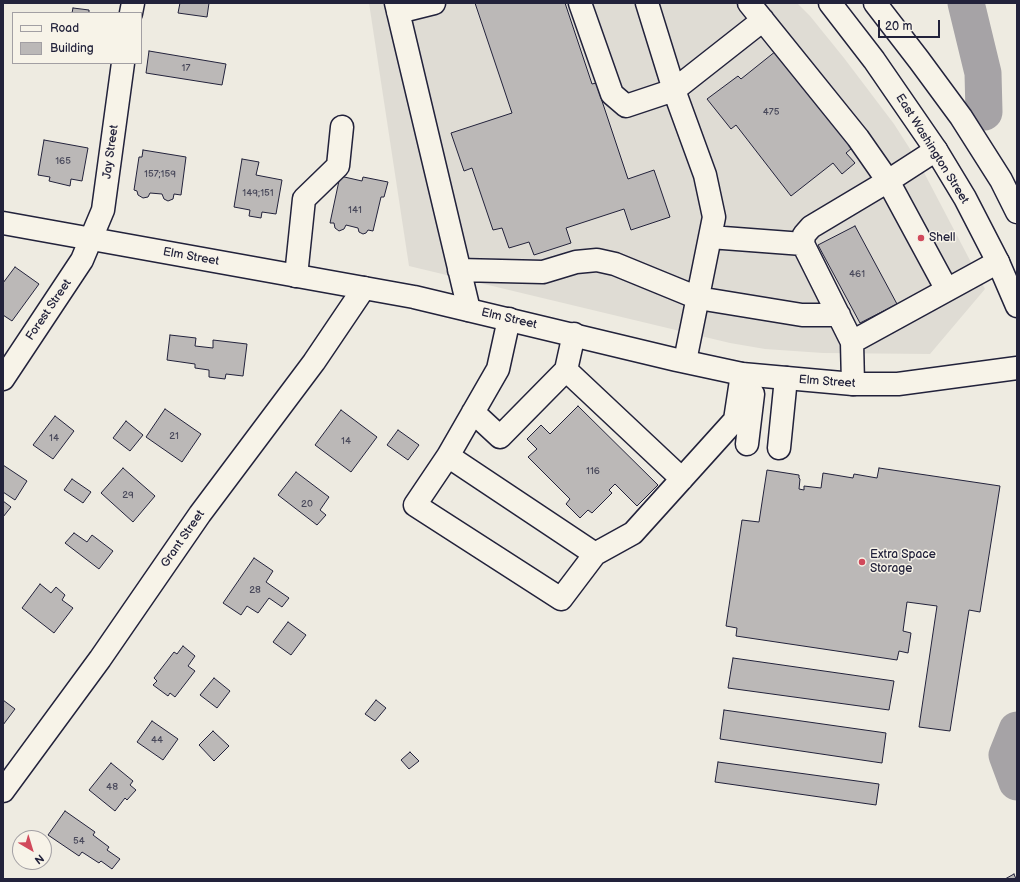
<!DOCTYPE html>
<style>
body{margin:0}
#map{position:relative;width:1020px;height:882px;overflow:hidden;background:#eeebe1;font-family:"Balsamiq Sans",sans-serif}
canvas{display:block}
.frame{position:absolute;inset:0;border:4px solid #22223b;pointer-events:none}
.legend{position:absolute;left:12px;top:12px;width:130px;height:52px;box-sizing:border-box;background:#f7f3e8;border:1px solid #a29fa3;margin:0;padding:5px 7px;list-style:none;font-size:12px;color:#22223b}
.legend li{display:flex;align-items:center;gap:8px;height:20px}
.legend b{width:20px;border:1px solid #a29fa3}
.north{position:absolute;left:12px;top:830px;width:40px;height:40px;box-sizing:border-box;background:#f7f3e8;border:1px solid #a29fa3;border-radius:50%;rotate:142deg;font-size:11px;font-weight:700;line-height:16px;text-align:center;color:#22223b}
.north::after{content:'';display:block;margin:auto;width:14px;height:18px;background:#d1495b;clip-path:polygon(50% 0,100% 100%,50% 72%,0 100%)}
.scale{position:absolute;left:878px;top:20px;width:62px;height:18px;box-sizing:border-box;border:2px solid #22223b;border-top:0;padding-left:5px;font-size:12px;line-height:14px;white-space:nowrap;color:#22223b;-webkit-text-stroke:3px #f7f3e8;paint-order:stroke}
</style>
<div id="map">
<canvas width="1020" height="882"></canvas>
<div class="frame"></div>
<ul class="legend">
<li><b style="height:5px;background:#f7f3e8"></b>Road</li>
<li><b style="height:11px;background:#bbb8b7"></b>Building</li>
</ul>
<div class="north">N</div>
<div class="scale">20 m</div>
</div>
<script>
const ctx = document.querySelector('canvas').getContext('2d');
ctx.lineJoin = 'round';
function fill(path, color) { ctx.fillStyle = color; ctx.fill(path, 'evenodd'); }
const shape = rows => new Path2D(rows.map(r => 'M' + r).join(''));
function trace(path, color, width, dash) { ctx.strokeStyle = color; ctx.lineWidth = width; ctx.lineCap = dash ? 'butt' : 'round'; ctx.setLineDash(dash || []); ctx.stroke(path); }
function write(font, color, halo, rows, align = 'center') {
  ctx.font = font + ' "Balsamiq Sans",sans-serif'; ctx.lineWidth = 3; ctx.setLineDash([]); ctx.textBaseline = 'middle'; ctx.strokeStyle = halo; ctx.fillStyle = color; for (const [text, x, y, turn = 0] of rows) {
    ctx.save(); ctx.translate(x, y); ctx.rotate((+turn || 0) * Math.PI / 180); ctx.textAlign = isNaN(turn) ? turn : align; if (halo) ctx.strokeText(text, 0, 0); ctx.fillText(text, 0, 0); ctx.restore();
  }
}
fill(shape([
 [369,3,797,3,810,16,844,58,894,124,919,163,985,289,930,354,823,353,765,349,730,343,409,266]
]), '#dfdcd4');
trace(shape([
 [966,3,983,73,984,112],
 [1017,730,1007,755,1017,782]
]), '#a6a3a6', 37);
const building = shape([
 [180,3,209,3,207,17,178,13,180,3],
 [475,3,565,3,592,84,596,83,628,179,654,170,670,217,631,230,624,209,566,228,571,243,534,255,529,242,509,248,502,228,493,230,472,168,464,171,451,133,512,113,475,3],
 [73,8,89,10,89,13,72,13,73,8],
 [149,51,226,64,222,85,146,73,149,51],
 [776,51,852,148,846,153,855,163,842,174,833,163,791,196,736,125,731,129,707,99,738,76,741,79,776,51],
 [44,140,88,148,82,181,71,179,70,186,49,181,50,177,38,175,44,140],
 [143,150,186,157,181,195,174,194,173,199,168,201,164,199,162,194,150,193,148,197,143,198,138,195,137,191,134,190,139,157,142,157,143,150],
 [242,159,259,162,256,175,282,180,276,214,262,212,261,218,249,216,250,210,234,207,242,159],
 [340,176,362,181,363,177,388,182,384,197,381,197,373,231,368,230,366,233,363,234,359,232,358,228,346,225,344,229,339,231,335,228,334,223,330,223,340,176],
 [855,226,897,304,860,323,818,245,855,226],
 [15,267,39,284,12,321,3,315,3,283,15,267],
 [170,335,196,338,195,346,213,348,213,340,247,344,243,376,226,374,225,379,209,377,209,370,195,368,195,364,167,360,170,335],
 [578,406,658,485,637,506,615,484,609,490,612,493,592,513,588,510,580,518,566,504,570,499,528,457,537,449,527,439,541,425,550,434,578,406],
 [165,409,201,434,182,462,146,437,165,409],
 [341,410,377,437,351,472,315,445,341,410],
 [55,416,74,431,53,459,33,445,55,416],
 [126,421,143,435,130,451,113,438,126,421],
 [398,430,419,445,408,460,387,445,398,430],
 [3,465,27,481,15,500,3,492,3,465],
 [123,468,155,496,133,522,101,493,123,468],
 [879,468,1000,486,980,612,969,610,950,731,919,727,937,606,907,602,903,631,911,633,908,653,899,651,897,660,736,636,737,628,726,626,742,520,759,522,767,470,799,475,799,478,800,479,799,489,804,490,804,486,821,488,823,473,853,478,854,474,877,478,879,468],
 [296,472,329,497,320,510,326,515,317,525,278,495,296,472],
 [72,479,91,492,83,503,64,490,72,479],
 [3,501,11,507,3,517,3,501],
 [74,533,87,542,92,535,113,551,99,569,65,543,74,533],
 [254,558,273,571,266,582,289,598,282,607,269,598,258,613,247,606,241,615,223,603,254,558],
 [40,584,51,593,56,587,65,595,62,600,73,608,54,633,22,608,40,584],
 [288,622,306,635,291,655,273,642,288,622],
 [183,646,195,656,188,666,195,671,175,697,170,693,168,696,153,685,157,681,154,678,174,652,177,654,183,646],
 [733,658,894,681,889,710,728,688,733,658],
 [214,678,230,691,217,708,200,695,214,678],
 [3,700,15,709,3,725,3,700],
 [376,700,386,708,375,721,365,714,376,700],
 [724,710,886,733,882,763,720,739,724,710],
 [152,721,178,739,163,760,137,742,152,721],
 [213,731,229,746,214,761,199,745,213,731],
 [410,752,419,761,409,769,401,760,410,752],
 [718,762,879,784,876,805,715,782,718,762],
 [111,763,133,781,130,785,136,790,127,800,125,798,115,811,89,790,111,763],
 [65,811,95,832,93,835,109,847,107,850,120,859,112,869,101,861,99,863,82,852,79,856,48,835,65,811],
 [1014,874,1016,879,1005,879,1014,874]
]);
fill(building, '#bbb8b7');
trace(building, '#22223b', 1);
const minor = shape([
 [396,3,469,310],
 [580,3,612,94,626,106,674,90,705,175,714,217,685,361],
 [647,3,674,90,763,20],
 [749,3,858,138,888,181,811,227,804,235,803,244,852,342,853,384],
 [398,12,434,3],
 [131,13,133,3],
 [936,150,888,181,947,290],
 [710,237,803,244],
 [459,270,543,272,576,262,597,260,615,264,698,298,802,315,839,315],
 [296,276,304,199,338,166,342,127],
 [509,319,498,369,448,456,415,505,561,599,595,554,633,533,735,420,742,374],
 [852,342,998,262],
 [566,370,682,479],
 [3,379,82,260,103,210,123,63],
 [473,412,500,437,566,370,574,334],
 [747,444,753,394],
 [779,448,786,378],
 [448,456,595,554],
 [3,791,100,659,200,514,314,362,364,288]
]);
const major = shape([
 [830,3,874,60,936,150,965,198,998,262,1017,306],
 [875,3,919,60,961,117,1001,180,1017,212],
 [3,223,414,297,677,360,742,374,853,384,898,384,1017,368]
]);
trace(minor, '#22223b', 25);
trace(major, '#22223b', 25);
trace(minor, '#f7f3e8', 22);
trace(major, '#f7f3e8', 22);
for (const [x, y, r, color] of [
 [921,238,4,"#d1495b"],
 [862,562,4,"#d1495b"]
]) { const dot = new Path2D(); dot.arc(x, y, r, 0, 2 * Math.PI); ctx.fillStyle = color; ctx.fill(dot); trace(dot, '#f7f3e8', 1.5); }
write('10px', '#48485a', null, [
 ["17",186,68],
 ["475",771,112],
 ["165",63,161],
 ["157;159",160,174],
 ["149;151",258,193],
 ["141",355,210],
 ["461",857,274],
 ["21",174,436],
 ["14",54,438],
 ["14",346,441],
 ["116",593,471],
 ["29",128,495],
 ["20",307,504],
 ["28",255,590],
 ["44",157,740],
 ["48",112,787],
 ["54",79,841]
]);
write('12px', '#22223b', '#f7f3e8', [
 ["East Washington Street",932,149,58],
 ["Jay Street",111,152,-82],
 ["Elm Street",191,257,10],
 ["Forest Street",49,310,-56],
 ["Elm Street",509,319,13],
 ["Elm Street",827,382,4],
 ["Grant Street",183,539,-55]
]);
write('12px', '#22223b', '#f7f3e8', [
 ["Shell",929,238],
 ["Extra Space",870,555],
 ["Storage",870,569]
], 'left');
</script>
